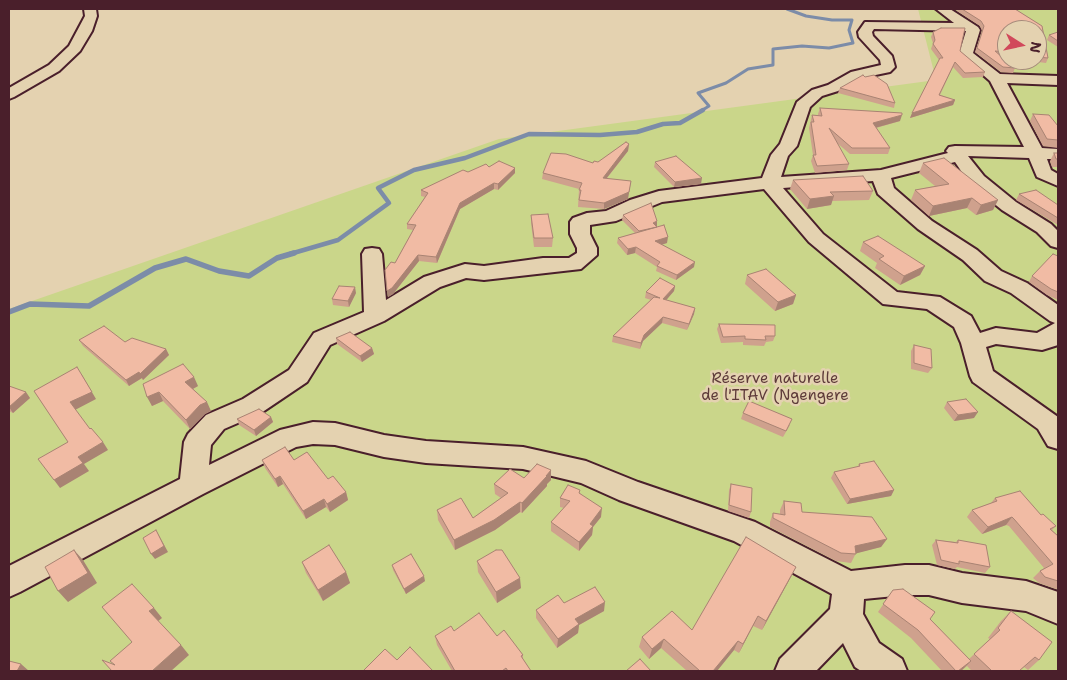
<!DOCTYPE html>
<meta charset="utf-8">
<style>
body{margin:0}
#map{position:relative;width:1067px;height:680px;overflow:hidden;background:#e4d2b0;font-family:"Shantell Sans",sans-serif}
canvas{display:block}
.frame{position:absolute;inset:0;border:10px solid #4a1f2b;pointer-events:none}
.north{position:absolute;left:997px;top:20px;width:50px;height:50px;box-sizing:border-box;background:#e4d2b0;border:1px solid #a68a7b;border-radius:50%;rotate:100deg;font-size:14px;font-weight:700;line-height:20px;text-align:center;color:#4a1f2b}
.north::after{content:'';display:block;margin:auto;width:18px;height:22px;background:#d1495b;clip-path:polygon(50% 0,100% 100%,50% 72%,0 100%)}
</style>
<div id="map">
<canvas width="1067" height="680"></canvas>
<div class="frame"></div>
<div class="north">N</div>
</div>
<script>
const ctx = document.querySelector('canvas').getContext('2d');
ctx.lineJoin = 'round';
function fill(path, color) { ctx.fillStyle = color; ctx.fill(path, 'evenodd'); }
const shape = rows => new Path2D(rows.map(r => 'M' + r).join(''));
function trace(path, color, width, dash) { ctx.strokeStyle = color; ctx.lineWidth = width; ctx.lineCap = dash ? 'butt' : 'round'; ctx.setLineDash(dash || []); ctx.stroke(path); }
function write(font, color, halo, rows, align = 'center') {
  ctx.font = font + ' "Shantell Sans",sans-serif'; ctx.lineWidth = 5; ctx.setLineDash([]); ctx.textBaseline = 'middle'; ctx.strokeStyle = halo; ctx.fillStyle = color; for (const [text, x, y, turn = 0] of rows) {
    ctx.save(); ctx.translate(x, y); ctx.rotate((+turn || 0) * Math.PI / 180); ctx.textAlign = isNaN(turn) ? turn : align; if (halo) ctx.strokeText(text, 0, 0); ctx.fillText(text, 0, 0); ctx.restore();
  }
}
fill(shape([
 [918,9,1058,9,1058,671,9,671,9,309,499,139,936,80],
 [1007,30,1037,30,1037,60,1007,60]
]), '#cad68a');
trace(shape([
 [701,111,709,106,698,93,726,83,748,69,773,65,773,49,802,46,829,48,853,43,849,30,852,20,832,20,806,16,787,9]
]), '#7c8ca8', 3);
trace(shape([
 [290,254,338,240,389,203,378,188,414,170,465,158,529,134,600,135,637,132,663,124,680,123,703,110]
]), '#7c8ca8', 4.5);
trace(shape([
 [9,312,30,304,89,306,155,268,186,259,219,271,249,276,277,258,294,253]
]), '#7c8ca8', 5.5);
const minor = shape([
 [84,9,96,9,97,16,92,31,80,51,59,71,14,97,9,99,9,88,49,65,69,46,85,16,84,9],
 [936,9,950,9,978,27,980,30,973,53,1000,74,1058,76,1058,85,1007,83,1042,148,1058,149,1058,159,1047,159,1051,170,1058,174,1058,186,1037,177,1029,158,968,156,984,176,1016,202,1051,224,1058,231,1058,248,1051,246,1037,232,1002,210,970,184,955,162,891,178,894,188,932,221,977,250,1001,271,1027,283,1058,305,1058,345,1042,350,996,344,986,347,993,371,1058,417,1058,449,1048,446,1038,429,973,382,970,376,961,343,954,327,927,309,883,304,809,242,764,189,662,202,616,221,590,225,590,234,597,248,597,255,581,269,484,280,466,278,440,287,384,321,330,345,307,382,261,413,224,429,211,445,209,465,280,430,313,422,335,423,384,435,426,441,523,447,586,461,638,482,755,522,851,571,905,565,929,565,962,573,1026,581,1058,592,1058,624,1026,611,962,603,929,595,905,595,864,599,863,614,879,643,902,659,907,671,861,671,855,667,843,643,816,671,775,671,780,659,830,609,832,594,734,541,619,500,581,483,523,469,426,463,384,457,335,445,313,444,296,447,203,494,20,592,9,597,9,566,180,479,184,442,188,434,206,415,243,399,289,370,314,333,364,312,362,254,365,249,372,248,379,249,382,254,386,300,424,277,465,264,484,266,543,258,569,258,577,253,577,248,570,234,570,222,573,218,587,213,606,211,630,200,659,191,762,178,771,155,780,144,797,102,812,90,828,85,851,72,881,65,880,60,859,37,858,32,865,22,954,23,936,9],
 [874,29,966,31,959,54,990,81,1024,147,955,146,949,147,946,151,948,153,881,170,781,177,788,156,797,146,810,107,822,96,838,91,861,78,890,72,895,67,892,56,873,36,872,32,874,29],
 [873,181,878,194,918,229,963,260,985,281,1011,293,1050,321,1055,323,1037,333,996,328,980,333,971,316,940,297,897,292,823,234,783,188,873,181]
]);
trace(minor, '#4a1f2b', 4);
fill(minor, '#e4d2b0');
fill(shape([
 [958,9,1015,9,1042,26,1048,58,1046,63,1023,60,1037,60,1037,30,1007,30,1007,58,1002,57,1015,68,1013,73,1001,72,975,52,982,31,980,26,957,11],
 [933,32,960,51,985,72,983,77,963,78,953,67,940,95,955,100,953,105,910,118,939,60,931,49,933,43,931,37],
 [1058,32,1058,47,1047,40,1049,35],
 [865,77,895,103,894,108,838,93,840,88],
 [820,108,900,121,876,128,890,148,888,154,850,154,837,143,849,164,847,170,815,173,811,161,813,155,809,128,812,115,818,115,818,114],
 [1033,114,1058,126,1058,148,1043,146,1030,121],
 [629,144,628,151,607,178,628,199,604,209,578,207,579,189,542,179,543,173,598,162],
 [1054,153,1058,153,1058,167,1052,167,1050,161],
 [655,162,701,184,674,187,654,167],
 [923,163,998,200,993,210,976,215,967,208,929,216,911,200,915,190,935,186,919,173],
 [489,167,515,168,515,173,498,190,494,189,460,209,437,263,419,261,393,294,388,297,395,263,413,230,407,229,407,224,425,197,421,196,421,190],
 [793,180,873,191,869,200,832,201,831,205,807,209,790,189],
 [1019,194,1058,205,1058,225,1016,200],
 [531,215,553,238,552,247,534,247,531,223],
 [623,215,657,221,657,227,667,243,662,244,694,267,676,280,656,271,657,267,635,253,627,255,617,243,618,238,635,233,622,220],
 [863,242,925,266,920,275,900,285,875,268,877,263,860,251],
 [1058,256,1058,300,1047,295,1029,282,1032,276],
 [747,275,796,295,793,304,775,311,745,284],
 [675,286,674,291,666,300,695,308,694,314,687,330,662,323,643,341,640,349,612,342,613,336,651,300,645,298,646,292],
 [356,293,349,307,333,305,332,299],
 [719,324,775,336,773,341,766,342,764,346,743,345,743,342,721,343,717,329],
 [336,338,372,348,374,354,362,362,337,344],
 [79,340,125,342,166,349,169,355,143,380,142,378,129,386,83,346],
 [914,345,932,368,928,373,911,369,911,351],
 [143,384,198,386,193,389,211,411,205,414,190,429,163,401,152,406],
 [9,386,30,398,13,413,9,411],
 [947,402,974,418,954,421,944,408],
 [743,413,790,425,783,437,741,419],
 [271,417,273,422,256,436,239,425,237,419],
 [262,460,294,460,328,479,346,492,348,500,330,512,326,507,306,519,283,484,278,487,265,468],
 [859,464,894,490,891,496,847,504,831,478,834,472,858,467],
 [551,470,551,480,547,484,547,486,522,513,520,512,495,530,455,550,438,520,437,510,473,518,501,498,495,494,494,484,524,478],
 [731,484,751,512,749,518,728,511,729,490],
 [580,493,601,517,593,527,592,535,579,551,551,531,551,522,564,508,560,507,560,498],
 [995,498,1041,515,1056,526,1052,530,1058,536,1058,588,1056,589,1039,583,1033,578,1040,571,1044,568,1009,526,1006,525,982,534,967,517,972,510,991,503],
 [784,501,802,512,887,539,881,547,856,553,851,563,836,561,770,527,770,522,773,513,780,514,780,510],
 [936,540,956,542,958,540,990,567,985,573,957,567,955,569,937,565,932,545],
 [477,561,521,588,497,603,478,572],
 [302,562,346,572,350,583,323,601,306,573],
 [392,565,425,581,406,594,393,570],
 [796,567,762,630,753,626,739,653,734,650,717,671,687,671,661,648,649,659,639,647,642,637,692,630],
 [893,590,930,619,969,659,990,639,988,638,1001,621,1011,611,1039,660,1028,670,1024,667,1019,671,972,671,967,666,961,671,942,671,911,638,878,612],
 [564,603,604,611,579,625,578,633,557,648,536,618,536,610],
 [454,631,497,636,523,655,523,660,531,671,452,671,437,645,435,636]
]), '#cfa18d');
fill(shape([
 [955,100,953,105,910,118,912,113],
 [902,115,900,121,871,129,873,123],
 [629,144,628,151,602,184,603,178],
 [515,168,515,173,498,190,498,184],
 [702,178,701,184,674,187,675,182],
 [631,181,628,199,604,209,604,203],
 [494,183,494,189,460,209,437,263,436,257,460,203],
 [834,196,831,205,807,209,810,199],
 [972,198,967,208,929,216,933,206],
 [998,200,993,210,976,215,981,205],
 [657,221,657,227,638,237,639,231,653,223],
 [668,237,667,243,655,247,655,241],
 [636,247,635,253,627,255,628,249],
 [418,255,419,261,393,294,388,297,387,291],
 [695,262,694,267,676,280,677,275],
 [925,266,920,275,900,285,904,276],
 [675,286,674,291,662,305,663,299],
 [355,287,356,293,349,307,348,301],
 [796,295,793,304,775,311,778,302],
 [695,308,694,314,687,330,689,324],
 [663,317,662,323,643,341,640,349,641,343,644,335],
 [372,348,374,354,362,362,360,356],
 [166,349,169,355,143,380,142,378,129,386,126,380],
 [82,375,96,399,75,410,70,402],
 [194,377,198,386,189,391,185,382],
 [26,392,30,398,13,413,9,407],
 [159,392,163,401,152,406,147,397],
 [207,402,211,411,205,414,190,429,186,420,200,405],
 [978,412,974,418,954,421,958,415],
 [271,417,273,422,256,436,254,430],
 [103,442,108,450,84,464,89,471,60,488,54,480,78,457],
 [551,470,551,480,547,484,547,486,522,513,522,503],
 [280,476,283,484,278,487,275,479],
 [894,490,891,496,847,504,850,499],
 [346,492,348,500,330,512,327,504],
 [324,499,326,507,306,519,303,511],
 [520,502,520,512,495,530,455,550,454,540],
 [602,508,601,517,593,527,592,535,579,551,579,542,590,524],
 [1012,517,1006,525,982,534,988,527],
 [156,530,168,552,155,559,151,554],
 [887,539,881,547,854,554,855,546],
 [74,550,83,560,97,583,68,602,58,591],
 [796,567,791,577,762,630,766,621],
 [346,572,350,583,323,601,318,590],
 [424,576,425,581,406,594,404,589],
 [520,578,521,588,497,603,496,592],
 [605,602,604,611,579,625,578,633,557,648,558,639,575,619],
 [154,608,162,618,157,622,149,611],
 [758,616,753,626,739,653,743,644],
 [664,639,661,648,649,659,652,649],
 [738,641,734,650,717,671,713,671],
 [181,645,189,655,171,671,152,671],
 [971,661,961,671,958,671],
 [21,664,29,671,17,671]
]), '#a98373');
const building = shape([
 [962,9,1015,9,1042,26,1048,58,1037,57,1037,30,1007,30,1007,52,995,51,1015,68,1003,67,977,48,984,26,981,21,962,9],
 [941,28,965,28,960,51,985,72,965,73,955,62,939,95,955,100,912,113,940,58,943,58,933,44,935,40,933,32,941,28],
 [1058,32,1058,41,1049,35,1058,32],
 [863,75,865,77,874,75,887,84,895,103,840,88,863,75],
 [820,108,902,113,902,115,873,123,890,148,852,148,829,128,849,164,817,166,813,155,816,155,811,122,814,122,812,115,822,116,820,108],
 [1033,114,1049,115,1058,126,1058,140,1047,139,1033,114],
 [626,142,629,144,603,178,631,181,629,192,604,203,579,200,581,190,579,190,582,183,543,173,551,153,566,154,593,163,594,161,598,162,626,142],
 [1054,153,1058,153,1058,159,1056,159,1054,153],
 [676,156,702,178,675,182,655,162,676,156],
 [944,158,998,200,981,205,972,198,933,206,915,190,949,184,923,163,944,158],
 [499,161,515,168,498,184,494,183,460,203,436,257,418,255,392,288,387,291,385,270,391,262,395,263,416,225,407,224,428,193,421,190,463,170,468,172,486,164,489,167,499,161],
 [863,176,873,191,830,192,834,196,810,199,793,180,863,176],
 [1036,190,1058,205,1058,218,1019,194,1036,190],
 [651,203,657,221,653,223,657,227,639,231,623,215,651,203],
 [548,214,553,238,534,238,531,215,548,214],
 [664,225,668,237,655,241,695,262,677,275,657,266,660,262,636,247,628,249,618,238,664,225],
 [878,236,925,266,904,276,879,259,884,256,863,242,878,236],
 [1053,254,1058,256,1058,292,1051,289,1032,276,1053,254],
 [766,269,796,295,778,302,747,275,766,269],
 [660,278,675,286,663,299,695,308,689,324,663,317,644,335,641,343,613,336,654,297,660,298,646,292,660,278],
 [339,286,355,287,348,301,332,299,339,286],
 [719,324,775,325,775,336,765,336,766,340,745,339,745,336,723,337,719,324],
 [104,326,125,342,132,338,166,349,140,374,139,372,126,380,79,340,104,326],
 [350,332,372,348,360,356,336,338,350,332],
 [914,345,931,349,932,368,914,363,914,345],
 [183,364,194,377,185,382,207,402,200,405,186,420,159,392,147,397,143,384,183,364],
 [77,367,92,392,70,402,90,429,91,428,103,442,78,457,83,463,54,480,38,459,68,442,34,391,77,367],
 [9,386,26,392,9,407,9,386],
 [966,399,978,412,958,415,947,402,966,399],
 [749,401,792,419,786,431,743,413,749,401],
 [259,409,271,417,254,430,237,419,259,409],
 [285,447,294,460,307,452,328,479,333,476,346,492,327,504,324,499,303,511,280,476,275,479,262,460,285,447],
 [874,461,894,490,850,499,834,472,860,466,859,464,874,461],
 [537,464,551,470,546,476,547,476,522,503,520,502,494,520,454,540,437,510,461,498,473,518,508,493,494,484,510,469,524,478,537,464],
 [731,484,752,488,751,512,729,505,731,484],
 [568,485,580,490,579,493,602,508,590,524,593,526,579,542,551,522,570,501,560,498,568,485],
 [1020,491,1041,515,1043,514,1056,526,1050,529,1058,536,1058,581,1045,577,1040,571,1053,564,1014,519,1012,517,988,527,972,510,997,501,995,498,1020,491],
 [784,501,801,503,802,512,872,517,887,539,855,546,856,554,841,553,773,518,773,513,785,515,784,501],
 [156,530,164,546,151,554,143,538,156,530],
 [746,537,796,567,766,621,758,616,743,644,738,641,713,671,700,671,664,639,652,649,642,637,672,611,692,630,746,537],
 [936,540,958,543,958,540,986,545,990,567,959,561,959,564,941,560,936,540],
 [329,545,346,572,318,590,302,562,329,545],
 [74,550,88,573,58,591,45,567,74,550],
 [496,550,502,550,520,578,496,592,477,561,496,550],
 [411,554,424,576,404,589,392,565,411,554],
 [132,584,154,608,149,611,181,645,152,671,112,671,102,660,115,665,110,661,132,642,102,607,132,584],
 [595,587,605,602,575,619,579,624,558,639,536,610,558,595,564,603,595,587],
 [903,589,935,612,930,619,971,661,958,671,956,671,918,630,883,604,893,590,903,589],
 [1011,611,1052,642,1039,660,1035,657,1019,671,992,671,974,654,1000,630,998,628,1011,611],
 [479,613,497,636,504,630,523,655,521,656,531,671,508,671,506,668,502,671,455,671,435,636,451,626,454,631,479,613],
 [410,647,433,671,363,671,385,649,397,660,410,647],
 [640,659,651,671,626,671,640,659],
 [9,661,21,664,17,671,9,671,9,661]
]);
fill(building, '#f1bba4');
trace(building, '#a98373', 1);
write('15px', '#5d3a39', '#e4d2b0', [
 ["Réserve naturelle",775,379],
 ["de l'ITAV (Ngengere",775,396]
]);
</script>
